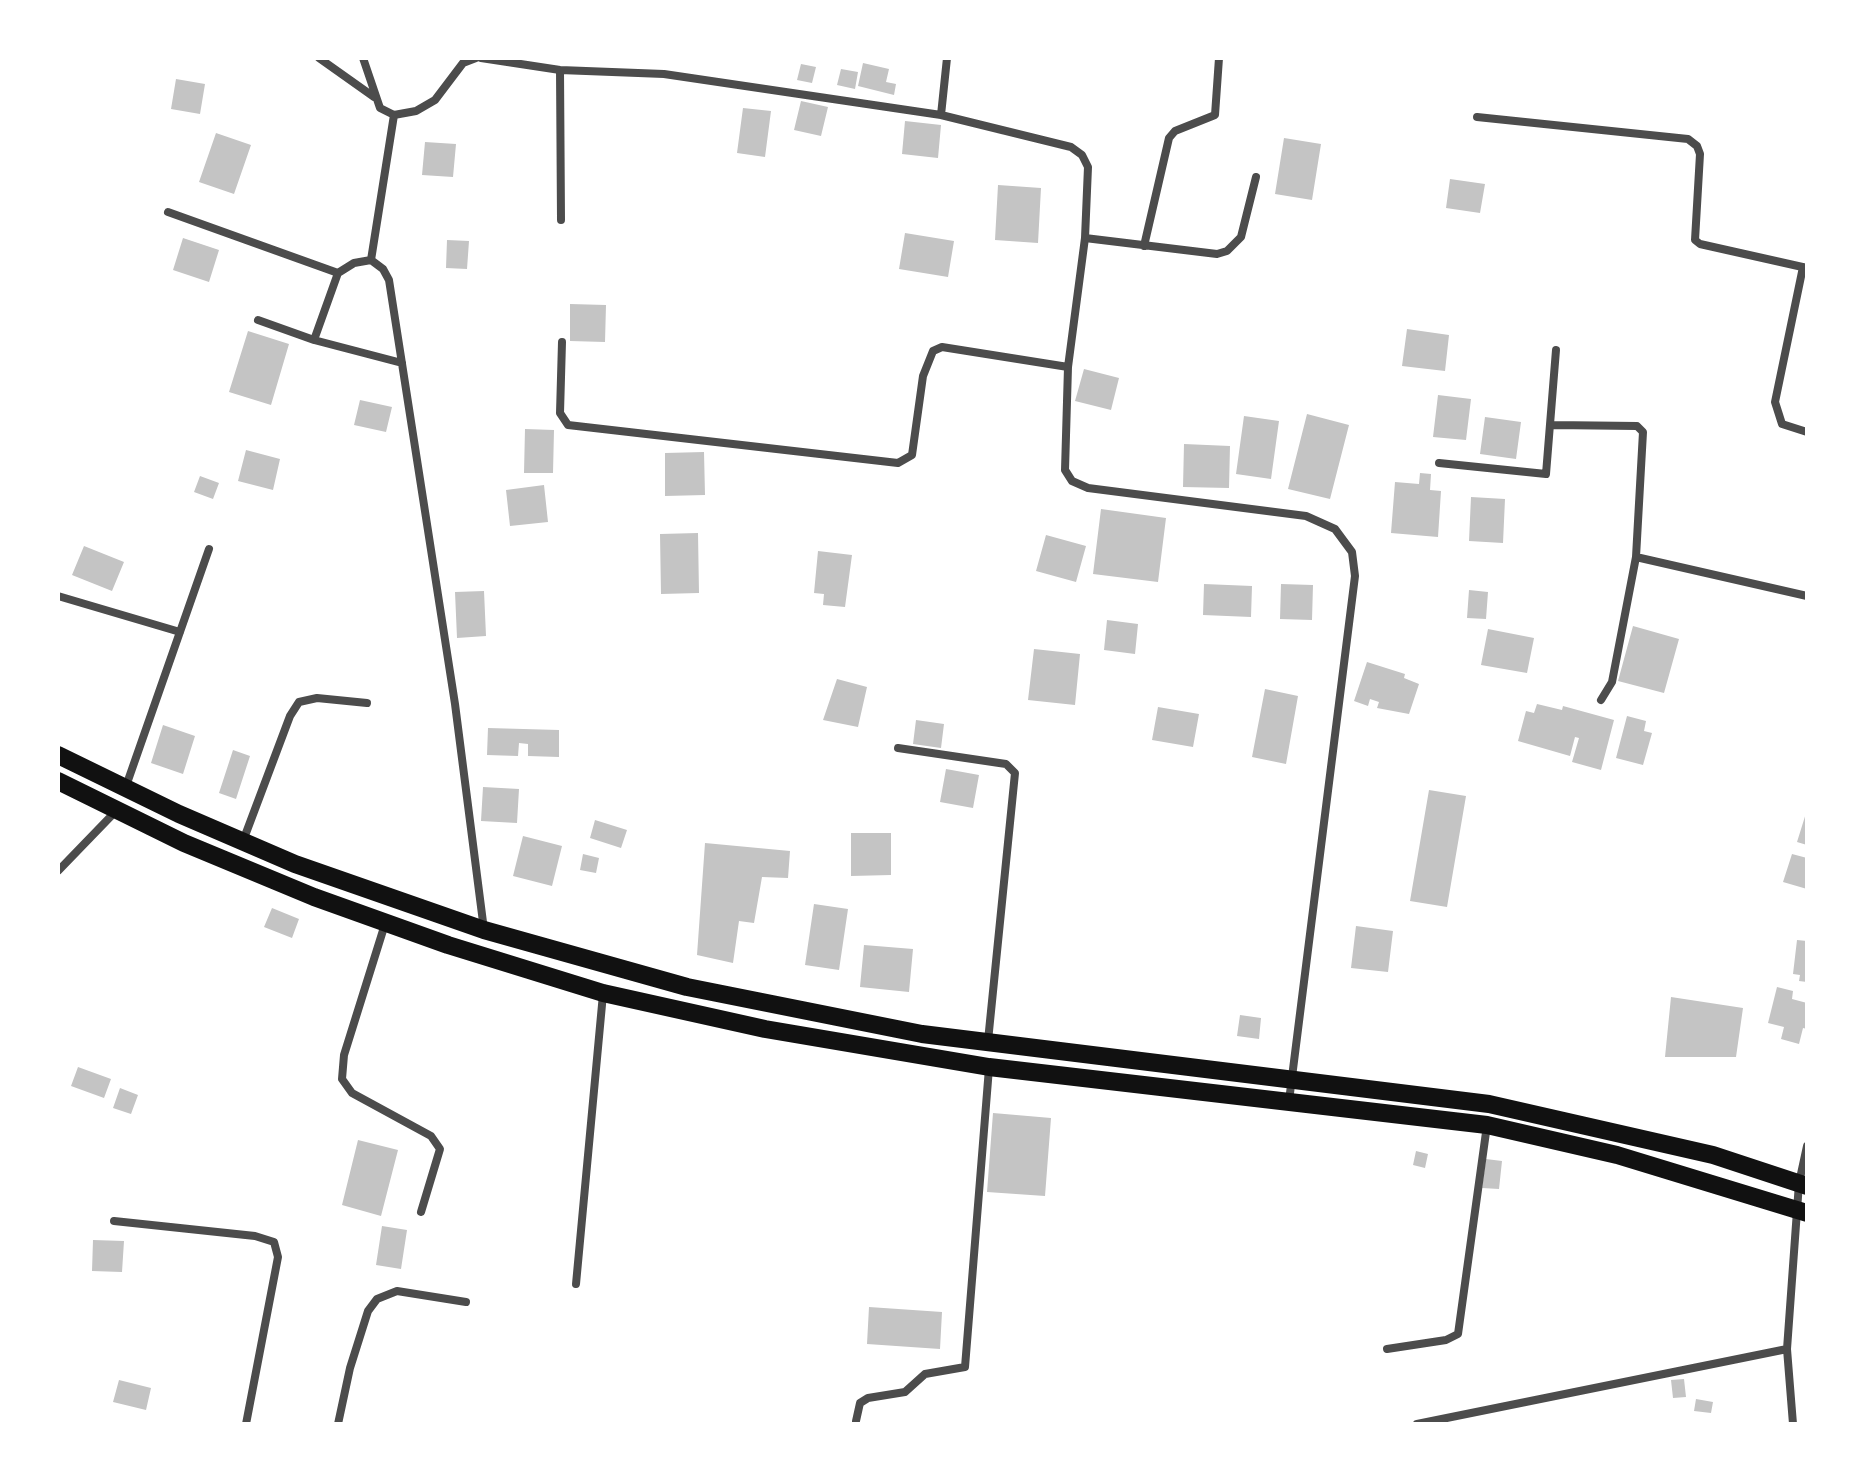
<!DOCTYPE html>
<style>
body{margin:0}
#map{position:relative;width:1865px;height:1482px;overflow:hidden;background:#fff;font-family:Jost,sans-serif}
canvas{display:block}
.frame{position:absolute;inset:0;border:60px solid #fff;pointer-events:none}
</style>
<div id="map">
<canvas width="1865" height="1482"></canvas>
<div class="frame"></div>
</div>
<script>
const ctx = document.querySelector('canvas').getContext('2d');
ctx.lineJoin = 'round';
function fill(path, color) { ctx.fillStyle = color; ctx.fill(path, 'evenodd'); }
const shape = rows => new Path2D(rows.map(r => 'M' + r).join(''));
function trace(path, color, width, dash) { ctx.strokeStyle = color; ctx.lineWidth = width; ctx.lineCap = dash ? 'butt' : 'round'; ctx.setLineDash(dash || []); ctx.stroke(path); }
fill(shape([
 [863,63,889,69,886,82,896,84,894,95,858,86],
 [801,64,816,67,812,83,797,80],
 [841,69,858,72,855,89,837,85],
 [176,79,205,84,200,114,171,109],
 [801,101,828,107,821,136,794,130],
 [743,108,771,111,765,157,737,153],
 [905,121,941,125,938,158,902,154],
 [216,133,251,145,234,194,199,182],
 [1284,138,1321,144,1312,200,1275,194],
 [425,142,456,144,453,177,422,175],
 [1450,179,1485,184,1480,213,1446,208],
 [998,185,1041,188,1038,243,995,240],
 [905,233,954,241,948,277,899,269],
 [183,238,219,250,209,282,173,270],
 [447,240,469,241,467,269,446,268],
 [570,304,606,305,605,342,570,341],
 [1407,329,1449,335,1445,371,1402,366],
 [248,331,289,344,271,405,229,392],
 [1084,369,1119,378,1111,410,1075,401],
 [1438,395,1471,399,1466,440,1433,437],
 [360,400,392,407,386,432,354,425],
 [1307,414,1349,425,1330,499,1288,489],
 [1244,416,1279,421,1271,479,1236,474],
 [1485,417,1521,422,1516,459,1480,454],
 [525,429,554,430,553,473,524,473],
 [1184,444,1230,446,1229,488,1183,487],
 [246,450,280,459,273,490,238,481],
 [704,452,705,495,665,496,665,453],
 [1420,473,1431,474,1430,490,1441,491,1438,537,1391,533,1395,482,1419,484],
 [200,476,219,483,213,499,194,492],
 [544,485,548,522,510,526,506,490],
 [1471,497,1505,499,1503,543,1469,541],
 [1101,509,1166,518,1158,582,1093,574],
 [698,533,699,593,661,594,660,534],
 [1046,535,1086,546,1076,582,1036,571],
 [84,546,124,562,112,591,72,575],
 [818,551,852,555,845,607,823,605,824,594,814,593],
 [1204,584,1252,586,1251,617,1203,615],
 [1281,584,1313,585,1312,620,1280,619],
 [1469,590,1488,592,1486,619,1467,618],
 [484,591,486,636,457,638,455,592],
 [1107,620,1138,624,1135,654,1104,650],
 [1633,626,1679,639,1664,693,1618,681],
 [1488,629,1534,638,1527,673,1481,665],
 [1034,649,1080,654,1075,705,1028,700],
 [1367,662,1405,674,1404,678,1419,684,1409,714,1377,708,1379,702,1370,699,1368,706,1354,701],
 [837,679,867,687,858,727,823,720],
 [1265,689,1298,696,1286,764,1252,757],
 [1537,704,1562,710,1563,706,1614,720,1601,770,1572,762,1579,738,1575,737,1570,756,1518,741,1526,711,1534,713],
 [1158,707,1199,714,1193,747,1152,740],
 [1627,716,1646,721,1644,731,1652,733,1643,765,1616,758],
 [916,720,944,724,941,748,913,744],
 [163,725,195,736,183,774,151,763],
 [488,728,559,730,559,757,528,756,528,744,519,743,518,756,487,755],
 [233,750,250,756,236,799,219,793],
 [946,769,979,775,973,808,940,802],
 [483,787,519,789,517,823,481,821],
 [1429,790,1466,796,1447,907,1410,901],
 [1807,810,1807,845,1797,842],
 [595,820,627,830,621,848,590,838],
 [851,833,891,833,891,875,851,876],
 [523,836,562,846,552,886,513,876],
 [705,843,790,851,788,878,762,877,754,923,739,921,733,963,697,955],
 [583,854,599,858,596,873,580,870],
 [1792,854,1807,858,1807,889,1783,882],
 [814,904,848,909,839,970,805,965],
 [272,908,299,919,292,938,264,927],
 [1356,926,1393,931,1388,972,1351,968],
 [1797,940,1807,941,1807,982,1799,981,1800,975,1793,974],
 [864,945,913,949,909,992,860,987],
 [1777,987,1793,991,1792,999,1807,1003,1807,1029,1803,1028,1799,1044,1781,1039,1784,1027,1768,1023],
 [1671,997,1743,1008,1736,1057,1665,1057],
 [1240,1015,1261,1018,1259,1039,1237,1036],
 [78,1067,111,1079,104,1098,71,1086],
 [120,1088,138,1095,131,1114,113,1108],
 [993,1113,1051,1118,1045,1196,987,1192],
 [358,1140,398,1150,381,1216,342,1205],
 [1416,1151,1428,1154,1425,1168,1413,1165],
 [1486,1159,1502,1161,1499,1189,1482,1188],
 [382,1226,407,1230,401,1269,376,1265],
 [93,1240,124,1241,122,1272,92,1271],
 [869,1307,942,1312,940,1349,867,1344],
 [1684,1379,1686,1397,1673,1398,1671,1380],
 [119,1380,151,1388,146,1410,113,1402],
 [1696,1399,1713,1402,1711,1413,1694,1411]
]), '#c4c4c4');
trace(shape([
 [319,58,374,97],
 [363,58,380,108,394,115,371,260,383,269,389,280,455,704,484,930],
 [481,58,560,70,664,74,941,115],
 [947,58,941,115,1071,147,1082,155,1088,167,1085,238,1068,367,1065,470,1072,481,1088,488,1306,516,1335,529,1352,552,1355,576,1289,1101],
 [560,70,561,220],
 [394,115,416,111,435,100,463,63,476,58],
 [1477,117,1688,139,1697,146,1700,154,1695,240,1700,244,1807,268],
 [168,212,338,273],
 [1085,238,1217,254,1227,251,1241,237,1256,177],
 [1144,246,1169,138,1175,131,1215,115,1219,58],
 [1803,267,1775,402,1782,424,1807,432],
 [258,320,314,340,402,363],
 [314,340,338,273,354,263,371,260],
 [562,342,560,413,568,425,898,463,912,455,923,376,933,351,942,347,1068,367],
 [1552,425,1637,426,1643,432,1636,557],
 [1439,463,1546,474,1556,350],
 [58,596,180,632],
 [1601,700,1612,682,1636,557,1807,596],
 [898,748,1006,764,1015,773,988,1041],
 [125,789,209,549],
 [243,841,290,716,299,702,317,698,367,703],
 [58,871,116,811],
 [385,924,344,1055,342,1079,352,1093,431,1136,440,1149,421,1212],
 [114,1221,255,1236,274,1242,278,1257,246,1424],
 [576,1284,603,994],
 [1387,1349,1446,1340,1458,1334,1487,1125],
 [856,1421,860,1403,868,1398,905,1392,925,1374,965,1367,989,1068],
 [338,1424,350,1368,368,1311,377,1299,397,1291,466,1302],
 [1417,1424,1787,1349],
 [1793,1424,1787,1349,1799,1183,1807,1146]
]), '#4c4c4c', 8);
trace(shape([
 [58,755,179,814,295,864,484,930,687,987,922,1034,1489,1104,1713,1155,1807,1186],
 [58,781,184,843,314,897,448,945,603,993,765,1029,989,1067,1487,1125,1617,1155,1807,1213]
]), '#111', 18);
</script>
